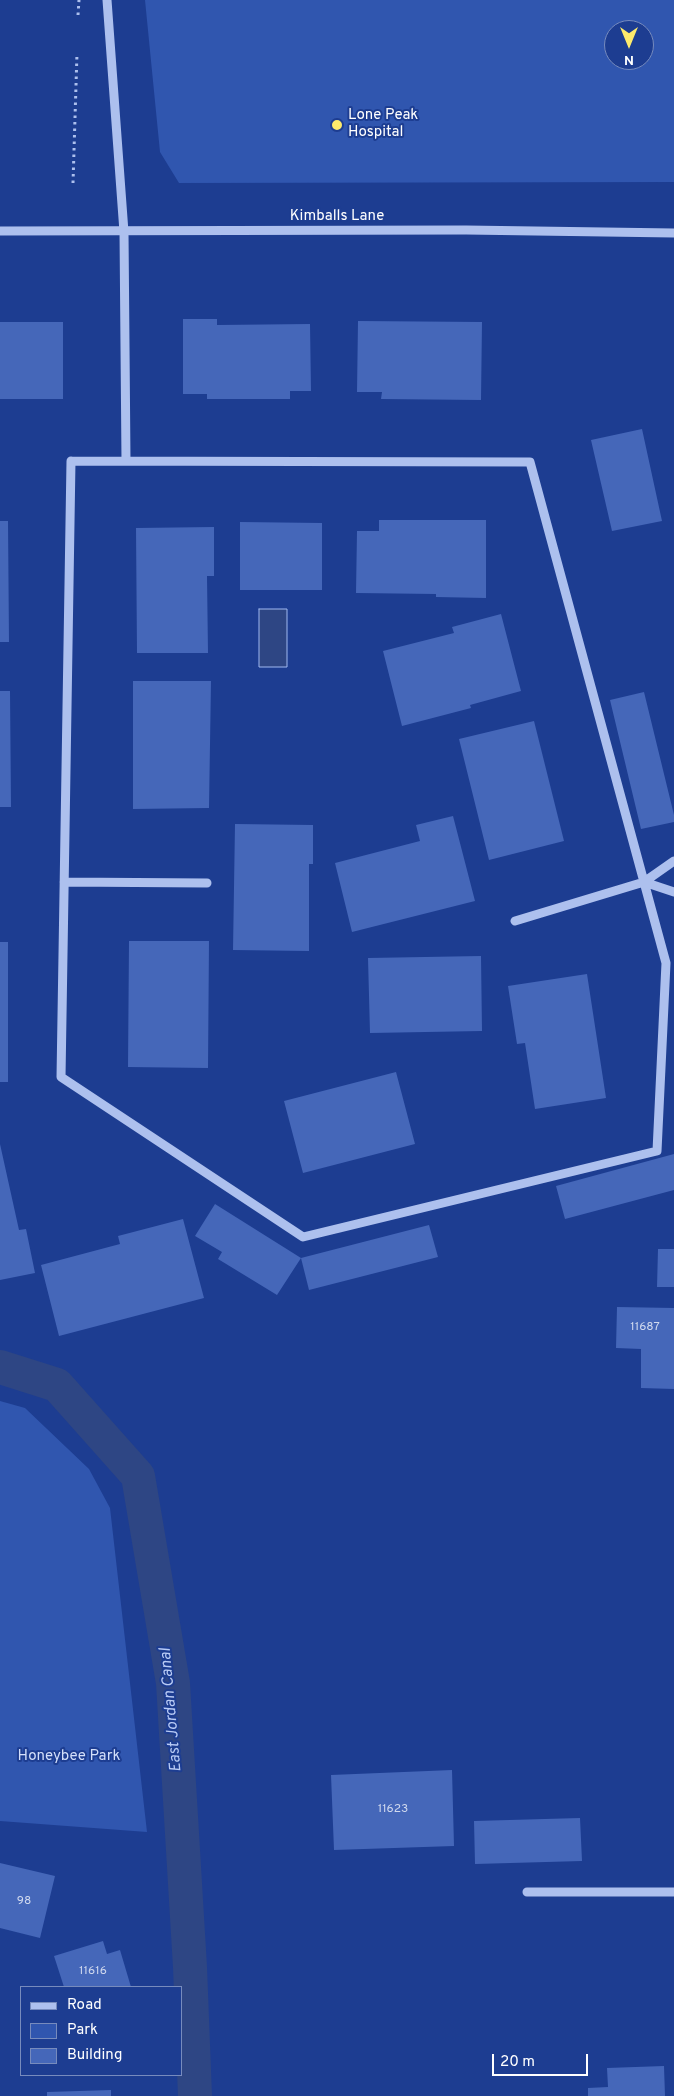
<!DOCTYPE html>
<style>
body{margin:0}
#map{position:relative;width:674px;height:2096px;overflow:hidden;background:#1d3d91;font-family:Overpass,sans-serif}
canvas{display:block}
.legend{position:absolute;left:20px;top:1986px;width:162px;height:90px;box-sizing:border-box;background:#1d3d91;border:1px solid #778bbd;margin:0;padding:6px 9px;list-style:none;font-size:15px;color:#fff}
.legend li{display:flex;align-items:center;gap:10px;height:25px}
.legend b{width:25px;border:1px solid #778bbd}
.north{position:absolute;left:604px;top:20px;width:50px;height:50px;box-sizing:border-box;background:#1d3d91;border:1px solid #778bbd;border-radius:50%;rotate:180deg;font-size:14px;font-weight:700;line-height:20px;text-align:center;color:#fff}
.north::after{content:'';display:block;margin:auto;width:18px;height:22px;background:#fdea6c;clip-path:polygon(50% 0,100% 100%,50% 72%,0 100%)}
.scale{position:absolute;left:492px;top:2054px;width:96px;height:22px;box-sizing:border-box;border:2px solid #fff;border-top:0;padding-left:6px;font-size:15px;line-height:18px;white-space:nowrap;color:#fff;-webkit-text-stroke:4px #1d3d91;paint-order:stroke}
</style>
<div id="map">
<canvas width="674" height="2096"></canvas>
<ul class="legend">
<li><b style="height:6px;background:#adc0ee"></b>Road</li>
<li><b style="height:14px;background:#3056af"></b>Park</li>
<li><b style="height:14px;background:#4567b9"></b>Building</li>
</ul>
<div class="north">N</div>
<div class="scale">20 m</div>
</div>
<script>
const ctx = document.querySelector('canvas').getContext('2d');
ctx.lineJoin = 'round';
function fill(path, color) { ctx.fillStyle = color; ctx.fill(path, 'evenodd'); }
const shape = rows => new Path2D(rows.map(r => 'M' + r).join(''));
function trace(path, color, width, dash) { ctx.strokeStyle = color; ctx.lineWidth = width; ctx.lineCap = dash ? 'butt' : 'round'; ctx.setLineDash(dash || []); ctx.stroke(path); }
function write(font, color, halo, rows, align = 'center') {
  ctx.font = font + ' Overpass,sans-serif'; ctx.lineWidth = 4; ctx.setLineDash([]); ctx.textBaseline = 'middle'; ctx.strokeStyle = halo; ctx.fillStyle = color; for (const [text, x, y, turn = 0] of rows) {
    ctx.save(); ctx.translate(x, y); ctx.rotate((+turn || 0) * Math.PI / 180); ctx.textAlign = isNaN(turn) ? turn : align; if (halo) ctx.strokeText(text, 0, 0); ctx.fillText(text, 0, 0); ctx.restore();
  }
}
fill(shape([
 [145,0,674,0,674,182,179,183,160,152],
 [614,30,644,30,644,60,614,60],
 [0,1401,25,1408,89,1469,110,1508,147,1832,0,1821]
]), '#3056af');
const water = shape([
 [259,609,287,609,287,667,259,667,259,609]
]);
fill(water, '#2e4684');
trace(water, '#a0b9f0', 1);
trace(shape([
 [0,1367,57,1385,138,1476,173,1683,190,1967,195,2096]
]), '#2e4684', 34);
fill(shape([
 [183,319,217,319,217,325,310,324,311,391,290,391,290,399,207,399,207,394,183,394],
 [358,321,482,322,481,400,381,399,382,392,357,392],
 [0,322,63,322,63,399,0,399],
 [642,429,662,521,612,531,591,440],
 [379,520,486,520,486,598,436,597,436,594,356,593,357,531,379,531],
 [0,521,8,521,9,642,0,642],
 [240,522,322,523,322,590,240,590],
 [214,527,214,576,207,576,208,653,137,653,136,528],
 [501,614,521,691,470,705,471,708,402,726,383,651,454,633,452,627],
 [133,681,211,681,209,808,133,809],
 [0,691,10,691,11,807,0,807],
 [644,692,674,815,674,822,641,829,610,700],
 [534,721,564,841,489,860,459,739],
 [453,816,475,901,352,932,335,863,420,841,416,825],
 [235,824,313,825,313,864,309,864,309,951,233,950],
 [129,941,209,941,208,1068,128,1067],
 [0,942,8,942,8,1082,0,1082],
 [481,956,482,1031,370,1033,368,958],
 [587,974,606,1098,535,1109,525,1043,517,1044,508,986],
 [396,1072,415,1144,303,1173,284,1101],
 [0,1144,19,1230,26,1229,35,1273,0,1280],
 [674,1154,674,1190,565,1219,556,1186],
 [215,1204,301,1258,277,1295,218,1259,222,1252,195,1236],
 [183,1219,204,1298,59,1336,41,1265,120,1244,118,1236],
 [429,1225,438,1257,309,1290,301,1258],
 [658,1249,674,1249,674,1287,657,1287],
 [617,1307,674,1308,674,1389,641,1388,641,1349,616,1348],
 [452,1770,454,1846,334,1850,331,1775],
 [580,1818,582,1861,475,1864,474,1821],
 [0,1863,55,1876,40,1938,0,1928],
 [103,1941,107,1954,120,1950,131,1987,64,1987,54,1956],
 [664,2066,665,2096,588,2096,588,2088,608,2087,607,2068],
 [111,2090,111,2096,47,2096,47,2092]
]), '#4567b9');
trace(shape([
 [78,15,79,0],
 [73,183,77,53]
]), '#adc0ee', 3, [2.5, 4]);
trace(shape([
 [107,0,124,232,126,461],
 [0,231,466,230,674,233],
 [71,461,530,462,666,963,657,1151,303,1237,61,1077,71,461],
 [64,882,207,883],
 [644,882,674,892],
 [515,921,644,882,674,861],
 [527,1892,674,1892]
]), '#adc0ee', 9);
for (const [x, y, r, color] of [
 [337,125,6,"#fdea6c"]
]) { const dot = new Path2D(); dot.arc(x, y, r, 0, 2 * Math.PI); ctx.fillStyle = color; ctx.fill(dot); trace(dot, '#1d3d91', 2); }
write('12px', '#d0d9ee', null, [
 ["11687",645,1328],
 ["11623",393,1810],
 ["98",24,1902],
 ["11616",93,1972]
]);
write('15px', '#fff', '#1d3d91', [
 ["Lone Peak",348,116],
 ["Hospital",348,133]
], 'left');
write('15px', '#fff', '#1d3d91', [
 ["Kimballs Lane",337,217]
]);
write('15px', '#d3dffa', '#1d3d91', [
 ["Honeybee Park",69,1757]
]);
write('italic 16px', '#b9cbf5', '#1d3d91', [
 ["East Jordan Canal",172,1710,-95]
]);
</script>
